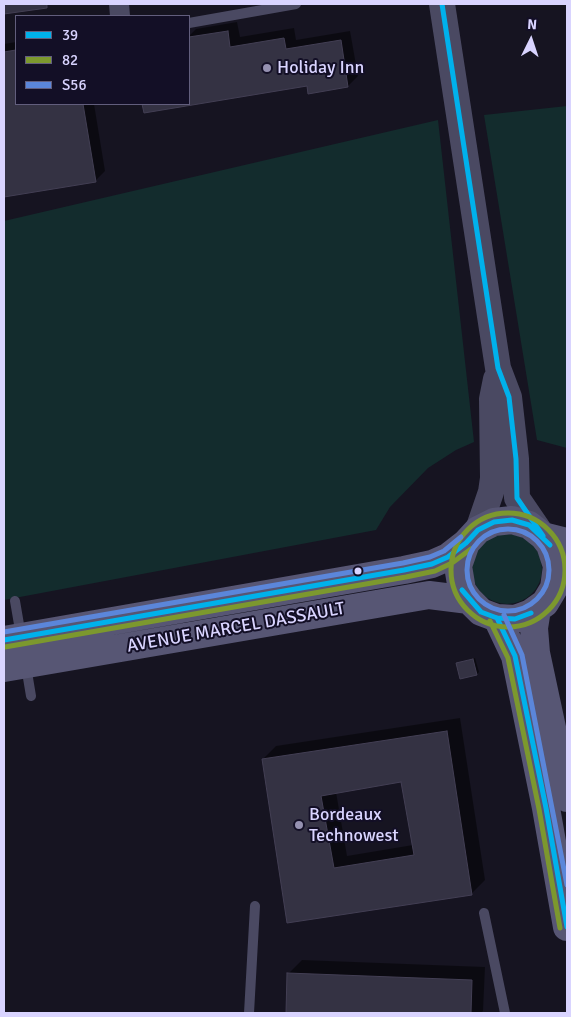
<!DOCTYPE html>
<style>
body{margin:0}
#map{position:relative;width:571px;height:1017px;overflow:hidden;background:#161421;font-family:Signika,sans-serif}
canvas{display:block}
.frame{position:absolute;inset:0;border:5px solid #d9d4ff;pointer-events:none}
.legend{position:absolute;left:15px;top:15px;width:175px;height:90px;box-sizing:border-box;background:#130f26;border:1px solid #625e7d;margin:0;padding:6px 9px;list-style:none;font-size:15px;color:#d9d4ff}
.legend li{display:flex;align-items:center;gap:10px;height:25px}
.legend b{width:25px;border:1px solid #625e7d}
.north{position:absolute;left:506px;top:15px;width:50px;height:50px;-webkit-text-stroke:4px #130f26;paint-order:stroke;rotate:4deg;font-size:14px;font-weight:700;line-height:20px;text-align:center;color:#d9d4ff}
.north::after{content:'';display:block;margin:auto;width:18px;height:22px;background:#d9d4ff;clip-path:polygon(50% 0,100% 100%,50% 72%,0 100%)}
</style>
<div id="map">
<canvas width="571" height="1017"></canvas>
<div class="frame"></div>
<ul class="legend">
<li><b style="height:6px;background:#00b1eb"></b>39</li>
<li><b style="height:6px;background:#7c982e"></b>82</li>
<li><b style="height:6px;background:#5b86da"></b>S56</li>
</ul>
<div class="north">N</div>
</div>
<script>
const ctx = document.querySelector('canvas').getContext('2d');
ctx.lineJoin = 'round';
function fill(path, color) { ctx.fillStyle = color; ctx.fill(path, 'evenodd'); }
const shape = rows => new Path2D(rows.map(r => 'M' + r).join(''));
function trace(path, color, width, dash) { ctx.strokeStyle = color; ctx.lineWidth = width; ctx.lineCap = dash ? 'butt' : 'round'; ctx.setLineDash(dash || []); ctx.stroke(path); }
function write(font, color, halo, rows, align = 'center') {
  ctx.font = font + ' Signika,sans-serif'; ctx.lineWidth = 4; ctx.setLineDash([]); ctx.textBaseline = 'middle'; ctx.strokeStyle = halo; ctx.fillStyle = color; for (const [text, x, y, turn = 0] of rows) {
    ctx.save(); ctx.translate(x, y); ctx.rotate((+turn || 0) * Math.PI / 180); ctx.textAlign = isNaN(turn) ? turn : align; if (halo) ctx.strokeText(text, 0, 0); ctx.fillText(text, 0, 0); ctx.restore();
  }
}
fill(shape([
 [567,106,567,448,537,440,484,115],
 [438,120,474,442,456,450,428,468,390,507,376,530,4,600,4,221],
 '472 569a35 35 0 1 1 70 0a35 35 0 1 1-70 0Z'
]), '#132c2d');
fill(shape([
 [4,4,49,4,47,6,4,13],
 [237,22,240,37,294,28,296,40,350,31,358,76,348,86,309,92,308,85,145,112,143,104,189,104,189,36,196,29],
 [16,42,16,104,94,104,105,171,95,181,5,196,4,44],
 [475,658,479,672,477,674,458,663],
 [460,718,485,880,472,893,288,921,263,759,276,746],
 [402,781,413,845,347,856,336,792],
 [302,960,485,967,483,1011,481,1013,287,1013,288,974]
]), '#0007');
const building = shape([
 [4,4,47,4,47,8,4,14,4,4],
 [228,31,230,47,284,38,286,49,341,40,348,87,308,94,307,86,144,113,142,104,189,104,189,37,228,31],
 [16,50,16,104,83,104,96,182,4,197,4,52,16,50],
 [473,659,477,675,460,679,456,663,473,659],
 [447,731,472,895,287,923,262,759,447,731],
 [401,782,414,855,334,868,321,796,401,782],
 [287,973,472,980,471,1013,286,1013,287,973]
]);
fill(building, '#343243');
trace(building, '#433f54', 1);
trace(shape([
 [189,23,296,4],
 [15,601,21,636],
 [26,666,31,696],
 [484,913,505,1013],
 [249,1013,255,906]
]), '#4a4962', 10);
trace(shape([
 [119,4,120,16]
]), '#4a4962', 20);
trace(shape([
 [442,4,498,368,509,397,516,459,517,498,543,536],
 [478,530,491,492,493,478,492,399,496,379]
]), '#4a4962', 26);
trace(shape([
 [543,536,550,545,557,566,554,588,545,603,531,613,515,619,497,618,481,612,469,600,462,590,458,566,466,543,478,530,494,522,512,520,529,525,543,536,567,542],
 [537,609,534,628,536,653,567,798],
 [497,618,515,656,546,808,567,927],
 [4,640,404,570,432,564,448,557,466,543],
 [4,668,429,595,469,600]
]), '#575674', 28);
trace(shape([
 [442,4,498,368,509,397,516,459,517,498,543,536],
 [466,543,478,530,494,522,512,520,529,525,550,545],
 [462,590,481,612,497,618,515,619,531,613],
 [497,618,515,656,546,808,567,927],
 [4,640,404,570,432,564,448,557,466,543]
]), '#00b1eb', 5);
trace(shape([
 '451 570a57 57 0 1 1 114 0a57 57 0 1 1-114 0Z',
 [490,621,508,658,539,809,560,928],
 [5,647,406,577,435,571,452,563,471,549]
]), '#7c982e', 5);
trace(shape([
 '467 570a41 41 0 1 1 82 0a41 41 0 1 1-82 0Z',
 [504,615,522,655,567,885],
 [4,632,403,563,430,557,444,551,461,537]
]), '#5b86da', 5);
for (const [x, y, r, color] of [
 [267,68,5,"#9591b1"],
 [358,571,4.5,"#d9d4ff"],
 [299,825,5,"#9591b1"]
]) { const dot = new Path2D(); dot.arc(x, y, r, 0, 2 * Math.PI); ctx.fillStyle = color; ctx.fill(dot); trace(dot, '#130f26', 2); }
write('18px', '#d9d4ff', '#130f26', [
 ["Holiday Inn",277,68],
 ["Bordeaux",309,815],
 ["Technowest",309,836]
], 'left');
write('18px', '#d9d4ff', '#130f26', [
 ["AVENUE MARCEL DASSAULT",236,628,-10]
]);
</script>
